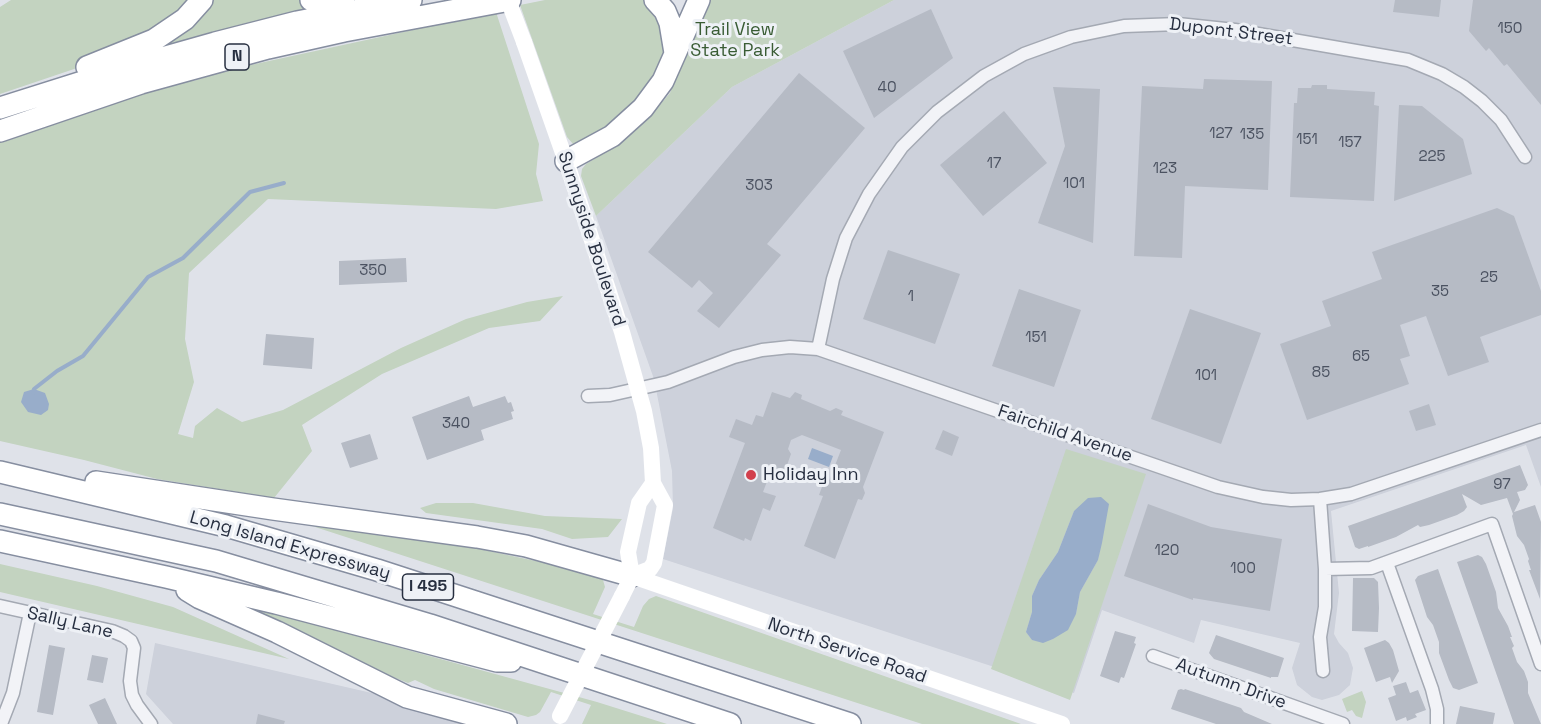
<!DOCTYPE html>
<style>
body{margin:0}
canvas{display:block;background:#dfe2e9}
</style>
<canvas width="1541" height="724"></canvas>
<script>
const ctx = document.querySelector('canvas').getContext('2d');
ctx.lineJoin = 'round';
function fill(path, color) { ctx.fillStyle = color; ctx.fill(path, 'evenodd'); }
const shape = rows => new Path2D(rows.map(r => 'M' + r).join(''));
function trace(path, color, width, dash) { ctx.strokeStyle = color; ctx.lineWidth = width; ctx.lineCap = dash ? 'butt' : 'round'; ctx.setLineDash(dash || []); ctx.stroke(path); }
function write(font, color, halo, rows, align = 'center') {
  ctx.font = font + ' "Space Grotesk",sans-serif'; ctx.lineWidth = 6; ctx.setLineDash([]); ctx.textBaseline = 'middle'; ctx.strokeStyle = halo; ctx.fillStyle = color; for (const [text, x, y, turn = 0] of rows) {
    ctx.save(); ctx.translate(x, y); ctx.rotate((+turn || 0) * Math.PI / 180); ctx.textAlign = isNaN(turn) ? turn : align; if (halo) ctx.strokeText(text, 0, 0); ctx.fillText(text, 0, 0); ctx.restore();
  }
}
fill(shape([
 [894,0,1541,0,1541,487,1526,445,1331,511,1339,593,1334,634,1339,643,1348,653,1353,668,1350,685,1339,695,1322,700,1312,697,1297,685,1292,668,1300,643,1201,620,1194,643,1102,610,1074,693,663,559,673,508,672,471,654,379,596,216,732,87],
 [155,643,402,700,490,724,173,724,146,694]
]), '#cdd1db');
fill(shape([
 [11,0,193,0,180,14,137,41,83,66,0,94,0,7],
 [208,0,300,0,309,10,170,47,148,48],
 [545,0,649,0,669,36,664,61,652,86,623,119,580,145,573,144,567,137,520,5],
 [704,0,894,0,732,87,596,216,581,176,582,169,586,164,624,141,646,121,670,93],
 [496,12,539,144,536,174,543,201,496,209,268,199,189,273,185,339,194,382,178,434,193,438,195,426,217,408,242,422,283,410,401,348,466,319,527,302,563,296,540,321,489,328,382,374,302,425,312,451,274,498,157,479,84,460,0,441,0,139,188,76,193,81,232,69],
 [1066,449,1146,474,1070,700,991,669],
 [1108,504,1098,560,1080,592,1076,614,1053,639,1043,642,1032,640,1026,632,1032,612,1032,596,1039,580,1058,552,1074,511],
 [436,503,473,503,545,516,622,519,608,537,572,539,542,529,426,513,420,508],
 [312,526,465,546,597,574,603,580,605,587,593,614,634,627,643,606,649,599,656,596,1021,724,922,724],
 [0,564,97,586,173,607,289,659,0,592],
 [262,610,597,702,667,724,582,724,591,705,551,692,540,712,536,715,528,717,434,689,415,680,408,683,365,666,261,615],
 [1362,691,1366,702,1362,718,1356,716,1352,710,1347,712,1342,699]
]), '#c3d3c0');
fill(shape([
 [34,389,45,393,49,404,48,410,41,415,28,412,21,402,24,392],
 [812,448,833,456,829,467,808,459],
 [1101,497,1109,504,1102,543,1098,560,1080,592,1076,614,1068,630,1053,639,1043,643,1032,640,1026,632,1032,612,1032,596,1039,580,1058,552,1074,511,1088,498]
]), '#98adca');
trace(shape([
 [33,393,34,389,57,371,83,356,148,277,183,258,250,192,284,183]
]), '#98adca', 4);
fill(shape([
 [1395,0,1441,0,1439,17,1393,12],
 [1473,0,1541,0,1541,105,1507,64,1504,66,1489,48,1486,51,1469,31],
 [931,9,953,58,874,118,843,51],
 [799,73,865,128,767,244,781,255,719,328,697,311,713,293,699,280,692,288,648,252],
 [1204,79,1272,81,1268,190,1185,186,1182,258,1134,256,1142,86,1203,89],
 [1312,85,1327,85,1327,89,1375,92,1374,105,1379,106,1374,201,1290,197,1294,103,1297,103,1298,88,1311,88],
 [1053,87,1100,89,1093,243,1038,223,1065,146],
 [1399,105,1422,106,1463,139,1472,174,1394,201],
 [1004,111,1047,163,983,216,940,165],
 [1497,208,1514,216,1541,291,1541,315,1480,337,1489,362,1448,376,1426,316,1400,325,1410,356,1400,359,1409,384,1307,420,1280,344,1331,326,1322,301,1382,279,1372,252],
 [888,250,960,274,935,344,863,319],
 [406,258,407,282,339,285,339,261],
 [1019,289,1081,310,1054,387,992,366],
 [1190,309,1261,333,1221,444,1151,419],
 [266,334,314,338,312,369,263,365],
 [772,392,790,398,795,392,802,395,801,399,830,411,836,408,843,411,841,415,884,432,863,487,865,493,862,500,858,499,835,559,804,546,823,496,819,495,822,487,827,486,841,450,802,435,791,440,788,449,791,454,787,465,790,470,787,478,771,471,763,492,776,496,770,511,763,508,751,541,745,538,744,541,713,528,745,443,729,437,736,419,752,425,756,415,763,417],
 [469,396,473,407,505,396,508,403,511,402,514,411,511,412,513,419,481,430,484,440,427,460,412,417],
 [1429,404,1436,425,1416,431,1409,411],
 [943,430,959,437,952,456,935,449],
 [370,434,378,459,350,468,341,443],
 [1520,465,1528,485,1525,490,1517,492,1520,500,1513,514,1507,498,1481,505,1462,494,1467,507,1464,511,1457,515,1429,525,1420,527,1418,525,1396,537,1368,547,1368,546,1359,549,1355,547,1348,526],
 [1148,504,1211,527,1282,539,1270,611,1193,598,1193,600,1124,576],
 [1535,505,1541,522,1540,599,1529,570,1531,570,1528,561,1529,559,1524,545,1517,536,1512,516,1514,512],
 [1478,555,1482,557,1486,564,1496,592,1498,608,1508,626,1512,637,1510,637,1514,646,1512,648,1517,662,1524,671,1528,682,1528,693,1541,724,1514,724,1457,562],
 [1438,569,1478,683,1459,690,1453,688,1449,680,1439,653,1439,642,1433,625,1427,617,1415,580,1418,576],
 [1353,578,1374,578,1378,582,1379,608,1378,632,1352,631],
 [1115,631,1136,637,1134,643,1136,644,1124,678,1121,677,1119,683,1100,676],
 [1216,635,1284,658,1278,677,1271,677,1271,678,1214,659,1209,653],
 [1385,640,1389,643,1393,650,1399,671,1392,683,1390,677,1376,682,1364,648],
 [49,645,65,648,53,715,37,712],
 [92,655,108,658,103,683,87,680],
 [1406,682,1410,693,1418,690,1426,710,1415,714,1417,717,1407,721,1406,717,1396,721,1388,698,1396,695,1393,686],
 [1181,689,1184,690,1185,689,1241,708,1244,712,1272,724,1216,724,1171,709,1178,690],
 [105,698,117,724,98,724,89,705],
 [1460,706,1495,713,1493,724,1456,724],
 [258,714,285,721,284,724,256,724]
]), '#b6bbc5');
const street = shape([
 [818,349,833,279,846,238,869,194,902,147,937,112,984,76,1024,54,1071,37,1124,26,1178,24,1235,30,1408,60,1442,74,1464,87,1482,101,1501,120,1525,157],
 [588,396,610,395,668,382,734,357,762,350,790,347,818,349,1218,487,1263,497,1291,500,1320,499,1351,494,1541,430],
 [1320,499,1325,569,1325,607,1320,637,1323,671],
 [1387,563,1432,689,1437,709,1437,724],
 [1325,569,1371,568,1492,524,1541,664],
 [0,606,112,631,124,636,131,641,134,648,130,681,132,695,137,705,151,724],
 [1153,656,1343,724],
 [1,724,13,693,30,613]
]);
const highway = shape([
 [311,0,333,6,346,7],
 [655,0,665,11,670,23,675,53],
 [87,67,154,40,185,19,202,0],
 [0,108,130,67,215,43,297,22,411,0],
 [0,131,141,83,268,48,344,31,510,0],
 [566,161,612,136,643,108,663,81,699,0],
 [0,472,226,526,377,570,850,724],
 [96,482,273,509,477,537,526,546,632,576],
 [0,514,216,561,430,625,730,724],
 [0,541,166,577,276,603,497,661,511,661],
 [187,590,200,598,277,632,407,697,506,724]
]);
trace(street, '#a4a9b3', 15);
trace(highway, '#868ea0', 24);
trace(street, '#f2f3f7', 12);
trace(shape([
 [524,42,569,170,622,332,644,411,651,448,653,483,665,505,654,563,650,569,632,576],
 [632,576,1062,724],
 [622,596,632,576,628,552,639,503,653,483]
]), '#fff', 16);
trace(highway, '#fff', 21);
trace(shape([
 [508,0,524,42],
 [560,716,622,596]
]), '#fff', 16);
for (const [x, y, r, color] of [
 [751,475,6,"#d2404d"]
]) { const dot = new Path2D(); dot.arc(x, y, r, 0, 2 * Math.PI); ctx.fillStyle = color; ctx.fill(dot); trace(dot, '#eef1f6', 2); }
write('15px', '#4b5261', null, [
 ["150",1510,29],
 ["40",887,88],
 ["127",1221,134],
 ["135",1252,135],
 ["151",1307,140],
 ["157",1350,143],
 ["225",1432,157],
 ["17",994,164],
 ["123",1165,169],
 ["101",1074,184],
 ["303",759,186],
 ["350",373,271],
 ["25",1489,278],
 ["35",1440,292],
 ["1",911,297],
 ["151",1036,338],
 ["65",1361,357],
 ["85",1321,373],
 ["101",1206,376],
 ["340",456,424],
 ["97",1502,485],
 ["120",1167,551],
 ["100",1243,569]
]);
for (const [x, y, w] of [
 [237,57,24],
 [428,587,51]
]) { const box = new Path2D(); box.roundRect(x - w / 2, y - 13, w, 26, 4.5); ctx.fillStyle = '#eef1f6'; ctx.fill(box); trace(box, '#272f40', 1.5); }
write('bold 16px', '#272f40', null, [
 ["N",237,57],
 ["I 495",428,587]
]);
write('18px', '#395c34', '#eef1f6', [
 ["Trail View",735,30],
 ["State Park",735,51]
]);
write('18px', '#272f40', '#eef1f6', [
 ["Dupont Street",1231,32,7],
 ["Sunnyside Boulevard",591,239,72],
 ["Fairchild Avenue",1065,434,19],
 ["Long Island Expressway",290,546,16],
 ["Sally Lane",70,623,13],
 ["North Service Road",847,651,19],
 ["Autumn Drive",1231,684,20]
]);
write('18px', '#272f40', '#eef1f6', [
 ["Holiday Inn",763,475]
], 'left');
</script>
